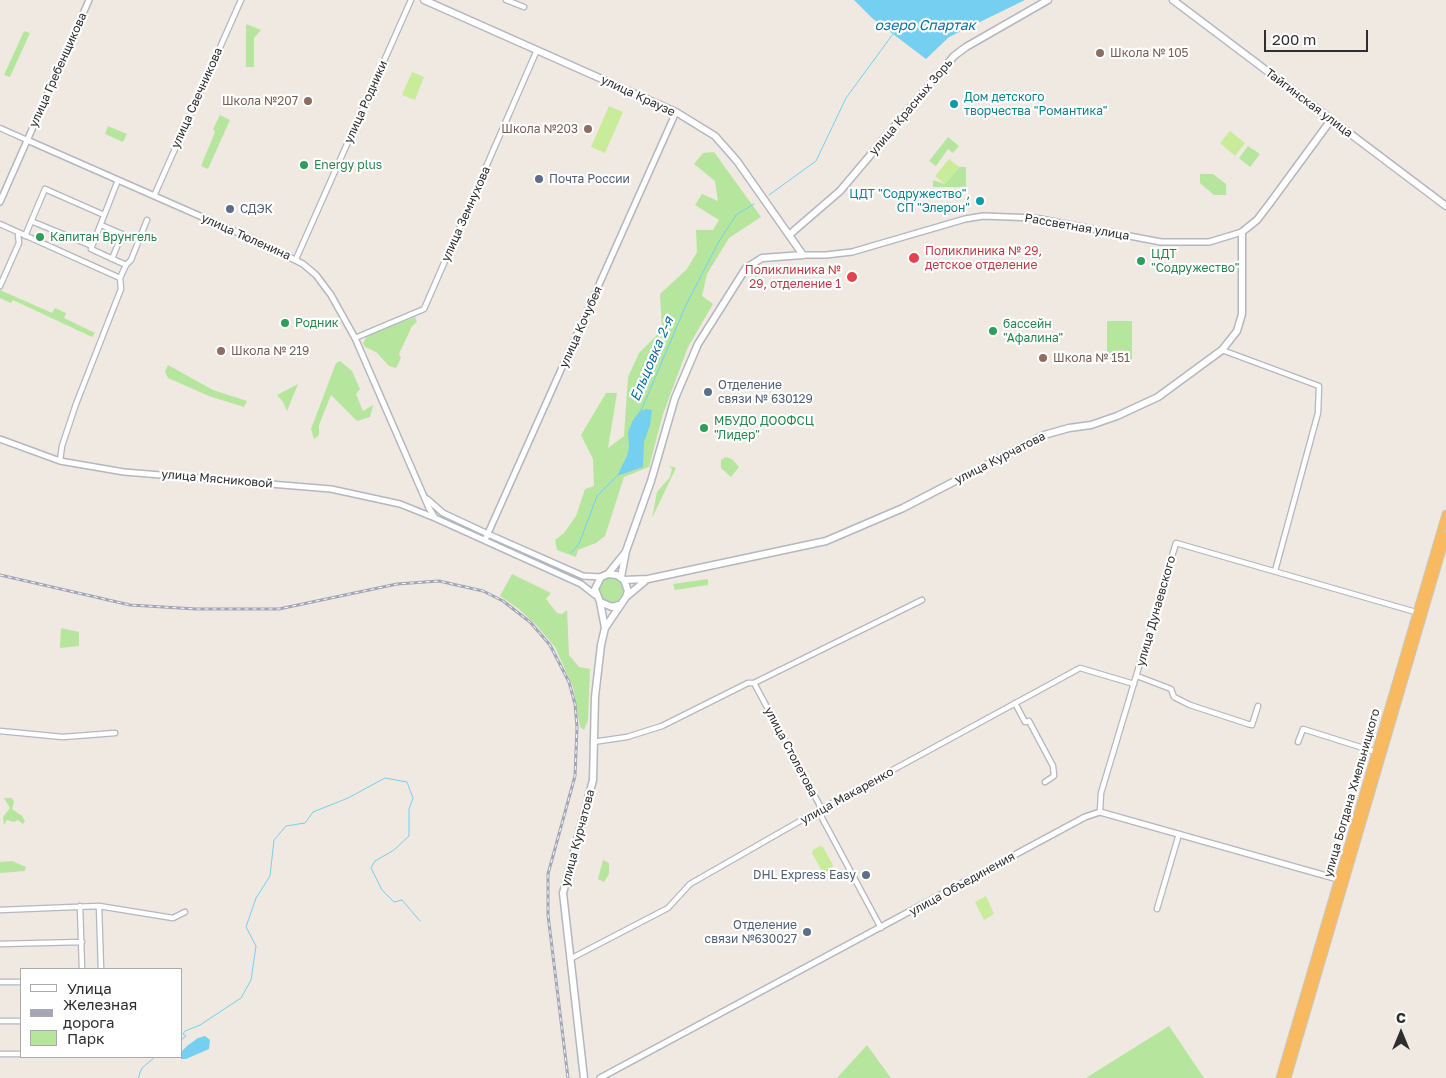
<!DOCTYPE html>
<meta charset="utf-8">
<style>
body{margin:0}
#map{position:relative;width:1446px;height:1078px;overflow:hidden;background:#efe9e1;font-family:"Golos Text",sans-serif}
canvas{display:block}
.legend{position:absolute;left:20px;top:968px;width:162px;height:90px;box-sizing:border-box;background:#fff;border:1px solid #ababab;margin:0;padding:6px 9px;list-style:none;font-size:15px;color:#2e2e2e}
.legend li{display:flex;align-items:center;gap:10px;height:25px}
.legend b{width:25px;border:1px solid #ababab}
.north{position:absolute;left:1376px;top:1008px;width:50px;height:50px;-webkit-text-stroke:4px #fff;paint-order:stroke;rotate:0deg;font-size:14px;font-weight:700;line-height:20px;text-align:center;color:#2e2e2e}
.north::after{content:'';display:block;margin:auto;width:18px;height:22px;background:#2e2e2e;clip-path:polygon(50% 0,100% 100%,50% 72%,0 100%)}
.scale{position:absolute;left:1264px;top:30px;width:104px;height:22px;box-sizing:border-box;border:2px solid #2e2e2e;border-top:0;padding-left:6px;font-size:15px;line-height:18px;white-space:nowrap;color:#2e2e2e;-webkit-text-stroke:4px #fff;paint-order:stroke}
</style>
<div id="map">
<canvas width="1446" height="1078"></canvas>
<ul class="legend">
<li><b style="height:6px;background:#fff"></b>Улица</li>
<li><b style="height:6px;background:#a3a6b8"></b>Железная дорога</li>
<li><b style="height:14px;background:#b6e59e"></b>Парк</li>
</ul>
<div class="north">С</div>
<div class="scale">200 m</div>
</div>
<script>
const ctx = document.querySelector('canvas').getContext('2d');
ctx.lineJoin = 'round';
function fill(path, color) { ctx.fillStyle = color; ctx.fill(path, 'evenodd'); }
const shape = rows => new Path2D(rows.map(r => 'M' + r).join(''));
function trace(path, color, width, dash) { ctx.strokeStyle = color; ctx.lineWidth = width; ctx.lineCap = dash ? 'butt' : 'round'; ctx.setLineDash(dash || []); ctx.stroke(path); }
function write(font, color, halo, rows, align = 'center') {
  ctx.font = font + ' "Golos Text",sans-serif'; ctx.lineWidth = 4.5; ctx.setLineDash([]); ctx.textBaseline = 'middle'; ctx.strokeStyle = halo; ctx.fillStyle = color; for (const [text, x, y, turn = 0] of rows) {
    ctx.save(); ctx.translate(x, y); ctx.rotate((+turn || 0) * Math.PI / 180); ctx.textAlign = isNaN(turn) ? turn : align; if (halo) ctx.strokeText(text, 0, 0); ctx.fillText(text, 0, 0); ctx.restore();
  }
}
fill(shape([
 [246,24,261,30,254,38,254,67,246,67],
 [24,31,30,33,10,77,4,75],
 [220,115,230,120,208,169,201,166,215,132,213,129],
 [108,126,127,134,123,142,105,134],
 [948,137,959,146,953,153,948,149,936,166,929,161],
 [1248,146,1260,154,1250,167,1239,158],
 [714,152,761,217,729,238,707,274,702,296,713,304,688,347,663,414,649,467,624,477,605,536,596,543,578,550,576,557,557,550,555,540,564,533,576,516,585,489,594,486,593,459,581,435,606,393,617,393,608,448,624,436,628,377,639,353,662,330,660,294,687,269,697,252,696,230,713,230,719,220,695,205,702,194,718,201,715,181,694,164,703,153],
 [959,167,966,167,966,187,933,187,933,180,945,184],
 [1200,174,1213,174,1226,184,1226,195,1214,195,1200,183],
 [0,290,52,313,55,308,66,313,64,318,95,333,92,337,13,300,11,303,0,298],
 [415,317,417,322,412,326,399,354,401,358,396,368,389,366,376,352,365,347,363,343,367,336],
 [1107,321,1132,321,1132,360,1107,360],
 [340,361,352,371,360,389,356,394,363,411,373,405,370,417,357,421,331,395,319,425,319,435,314,439,311,429,336,363],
 [168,365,213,390,247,401,244,407,209,396,168,378,165,371],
 [298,384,287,411,283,402,277,395],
 [726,457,732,459,739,467,731,477,721,468,721,460],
 [669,466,676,468,652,518,657,492,670,477,672,469],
 [512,574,551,593,546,599,557,613,562,614,567,610,569,655,579,667,590,669,588,720,584,730,580,727,573,687,555,647,538,627,519,609,500,596],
 '598 590a13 13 0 1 1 26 0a13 13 0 1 1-26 0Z',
 [708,579,708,585,675,590,673,584],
 [61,628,79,632,79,646,60,648],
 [4,798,12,798,14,802,12,809,22,816,25,821,23,824,18,820,14,822,7,820,4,825,3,817,10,808],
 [603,860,609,863,609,874,604,882,598,879],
 [12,861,26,867,25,871,0,873,0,862],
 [1169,1026,1204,1078,1086,1078],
 [867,1045,891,1078,837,1078]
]), '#b6e59e');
fill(shape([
 [412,72,424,77,415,100,402,95],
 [609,106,623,112,605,153,591,147],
 [1230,131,1245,143,1235,156,1220,143],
 [949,159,959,167,945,184,935,176],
 [820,846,823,847,833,865,832,869,826,873,822,871,812,853,813,850],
 [986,896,994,914,984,920,975,902]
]), '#c9ec9a');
fill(shape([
 [854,0,1025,0,949,37,926,59,872,18],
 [647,409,652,410,650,425,644,442,643,467,617,476,627,456,629,447,628,432,633,420,640,411],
 [205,1036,210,1040,209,1049,186,1059,181,1059,181,1052,187,1046,198,1038]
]), '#75cff0');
trace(shape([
 [769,195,816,161,846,98,893,34],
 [640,413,686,305,718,243,736,215,754,204],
 [571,553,579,544,597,496,617,476],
 [181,1040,186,1036,183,1034,185,1031,200,1025,241,998,251,980,256,946,246,927,256,898,270,876,274,840,286,826,305,823,313,812,348,798,385,778,407,782,413,798,409,809,409,836,394,850,375,861,371,868,382,890,394,902,402,900,420,921],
 [138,1078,142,1068,155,1057]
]), '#75cff0', 1);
const minor = shape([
 [506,0,524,7],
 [0,128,27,140],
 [154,196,241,0],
 [31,221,92,246],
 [0,224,120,278],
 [101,225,122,234,112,259],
 [25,236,45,189,104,215],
 [296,259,411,0],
 [126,265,131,260,147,220],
 [0,286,19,243,18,235],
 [355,338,424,309,537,50],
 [1222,350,1319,386,1318,413,1275,571],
 [60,461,62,446,76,404,121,289,120,278,126,265,91,249,118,180],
 [1137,676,1171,689,1174,697,1190,705,1248,724,1252,725,1258,706],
 [754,683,819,804,822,818,881,928],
 [1015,703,1025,722,1029,721,1053,766,1054,776,1045,782],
 [0,731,63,737,115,733],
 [593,742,627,737,662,726,748,683,754,683,922,600],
 [1298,742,1303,729,1376,752],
 [1100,812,1101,793,1176,543,1419,613],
 [80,906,82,969],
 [99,906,101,969],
 [1157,909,1179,834],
 [0,910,99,906,173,918,185,912],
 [0,944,82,942],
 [570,959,668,908,690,884,821,809,1080,668,1134,684],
 [0,982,21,982],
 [0,1021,21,1021],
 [0,1054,21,1054]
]);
const tertiary = shape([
 [27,140,259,242,303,264,316,275,331,295,355,338,429,508,435,518,581,584,595,595],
 [0,202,89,0],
 [803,255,826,255,852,252,965,219,983,216,1035,218,1161,242,1209,242,1242,232],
 [0,439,60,461,124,472,331,489,400,504,435,518],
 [427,499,443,513,488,534,583,576,601,577],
 [485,540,676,112],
 [600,1078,1085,817,1100,812,1341,880]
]);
const secondary = shape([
 [424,0,676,112,715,136,737,161,803,255],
 [1173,0,1446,206],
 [789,235,840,191,954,56,966,47,1048,0],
 [608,574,624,554],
 [621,577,626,551,651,481,675,398,698,344,746,268,762,258,803,255],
 [624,580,648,579,826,541,903,508,1044,435,1069,428,1091,425,1117,416,1158,397,1222,350,1237,331,1242,314,1242,232,1257,220,1270,203,1331,120],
 [626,597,645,581],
 [600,602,605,628],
 [584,1078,563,893,593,780,595,697,601,645,605,628,626,597,628,591,624,580,617,575,608,574,601,577,595,589,600,602,612,607,619,605]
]);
const trunk = shape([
 [1280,1078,1446,514],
 [1287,1078,1446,536]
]);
trace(minor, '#b4b7c1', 7);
trace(tertiary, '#b4b7c1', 8);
trace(secondary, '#b4b7c1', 9);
trace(trunk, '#c9c9c9', 9);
trace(minor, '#fff', 4.5);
trace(tertiary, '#fff', 5);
trace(secondary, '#fff', 6);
trace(trunk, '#f8ba60', 7);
const rail = shape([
 [0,575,130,605,196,609,279,609,397,584,439,581,483,591,503,601,530,622,550,645,569,682,575,704,577,727,575,776,548,874,548,915,568,1078]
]);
trace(rail, '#a3a6b8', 3);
trace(rail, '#fff', 1, [4]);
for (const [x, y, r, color] of [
 [1100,53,5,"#8d6e63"],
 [308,101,5,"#8d6e63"],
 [954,104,5,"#0f9aa8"],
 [588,129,5,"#8d6e63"],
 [304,165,5,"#2e9e5b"],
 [539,179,5,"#5c6f8a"],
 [980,201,5,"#0f9aa8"],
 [230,209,5,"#5c6f8a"],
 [40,237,5,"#2e9e5b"],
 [914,258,6,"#e0444e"],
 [1141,261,5,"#2e9e5b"],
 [852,277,6,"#e0444e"],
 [285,323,5,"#2e9e5b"],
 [993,331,5,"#2e9e5b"],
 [221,351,5,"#8d6e63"],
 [1043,358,5,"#8d6e63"],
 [708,392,5,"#5c6f8a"],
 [704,428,5,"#2e9e5b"],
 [866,875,5,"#5c6f8a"],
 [807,932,5,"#5c6f8a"]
]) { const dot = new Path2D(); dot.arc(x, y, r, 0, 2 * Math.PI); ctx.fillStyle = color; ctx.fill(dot); trace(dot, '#fff', 2); }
write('12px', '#785e54', '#fff', [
 ["Школа № 105",1110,53],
 ["Школа №207",298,101,"right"],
 ["Школа №203",578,129,"right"],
 ["Школа № 219",231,351],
 ["Школа № 151",1053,358]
], 'left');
write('12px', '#2e2e2e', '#fff', [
 ["улица Гребенщикова",58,70,-66],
 ["улица Краузе",638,96,25],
 ["улица Свечникова",197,98,-66],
 ["улица Родники",366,102,-66],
 ["Тайгинская улица",1309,103,37],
 ["улица Красных Зорь",911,107,-50],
 ["улица Земнухова",466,214,-66],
 ["Рассветная улица",1077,227,10],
 ["улица Тюленина",246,237,24],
 ["улица Кочубея",581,327,-66],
 ["улица Курчатова",1000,458,-27],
 ["улица Мясниковой",217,479,5],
 ["улица Дунаевского",1156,611,-74],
 ["улица Столетова",791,752,62],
 ["улица Богдана Хмельницкого",1352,793,-74],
 ["улица Макаренко",847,796,-29],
 ["улица Курчатова",578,838,-75],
 ["улица Объединения",962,884,-29]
]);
write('12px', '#0d838f', '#fff', [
 ["Дом детского",964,97],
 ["творчества \"Романтика\"",964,111],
 ["ЦДТ \"Содружество\",",970,194,"right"],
 ["СП \"Элерон\"",970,208,"right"]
], 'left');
write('12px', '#27864d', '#fff', [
 ["Energy plus",314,165],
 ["Капитан Врунгель",50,237],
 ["ЦДТ",1151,254],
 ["\"Содружество\"",1151,268],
 ["Родник",295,323],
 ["бассейн",1003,324],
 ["\"Афалина\"",1003,338],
 ["МБУДО ДООФСЦ",714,421],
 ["\"Лидер\"",714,435]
], 'left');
write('12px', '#4e5e75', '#fff', [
 ["Почта России",549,179],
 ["СДЭК",240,209],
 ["Отделение",718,385],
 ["связи № 630129",718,399],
 ["DHL Express Easy",856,875,"right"],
 ["Отделение",797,925,"right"],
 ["связи №630027",797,939,"right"]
], 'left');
write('12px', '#be3a42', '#fff', [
 ["Поликлиника № 29,",925,251],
 ["детское отделение",925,265],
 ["Поликлиника №",841,270,"right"],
 ["29, отделение 1",841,284,"right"]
], 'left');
write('italic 14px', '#0d6fa3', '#fff', [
 ["озеро Спартак",925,26],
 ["Ельцовка 2-я",652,359,-67]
]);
</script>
